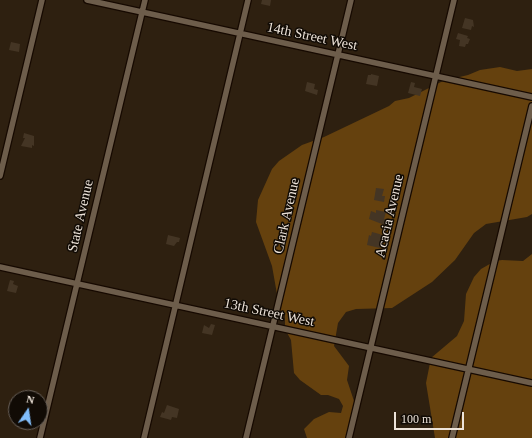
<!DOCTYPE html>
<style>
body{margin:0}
#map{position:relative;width:532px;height:438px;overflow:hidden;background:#2e2010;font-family:"Times New Roman",serif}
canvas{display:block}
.north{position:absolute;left:8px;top:390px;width:40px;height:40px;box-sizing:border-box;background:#110b05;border:1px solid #69615a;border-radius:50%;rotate:13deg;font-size:11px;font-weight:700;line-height:16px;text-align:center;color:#ede3d9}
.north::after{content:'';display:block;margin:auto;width:14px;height:18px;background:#81bdfa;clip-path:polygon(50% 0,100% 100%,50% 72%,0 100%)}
.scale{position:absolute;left:394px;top:412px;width:70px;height:18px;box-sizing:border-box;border:2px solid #ede3d9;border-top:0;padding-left:5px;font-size:12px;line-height:14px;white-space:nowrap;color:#ede3d9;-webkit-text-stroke:3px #110b05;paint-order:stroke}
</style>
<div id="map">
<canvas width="532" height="438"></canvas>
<div class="north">N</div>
<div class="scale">100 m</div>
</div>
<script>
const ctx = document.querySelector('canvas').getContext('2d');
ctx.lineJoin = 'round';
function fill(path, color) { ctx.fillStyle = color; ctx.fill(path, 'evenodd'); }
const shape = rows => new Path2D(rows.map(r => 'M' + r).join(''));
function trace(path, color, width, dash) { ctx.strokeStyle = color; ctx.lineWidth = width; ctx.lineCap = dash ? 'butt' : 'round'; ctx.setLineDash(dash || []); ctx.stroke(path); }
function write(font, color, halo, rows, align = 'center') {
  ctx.font = font + ' "Times New Roman",serif'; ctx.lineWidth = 3; ctx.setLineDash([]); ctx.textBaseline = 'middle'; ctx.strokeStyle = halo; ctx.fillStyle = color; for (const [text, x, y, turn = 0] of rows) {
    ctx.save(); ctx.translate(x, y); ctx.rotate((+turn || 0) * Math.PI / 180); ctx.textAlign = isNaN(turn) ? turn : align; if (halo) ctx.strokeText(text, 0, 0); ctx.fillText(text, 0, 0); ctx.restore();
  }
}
fill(shape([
 [500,67,517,71,532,69,532,214,527,217,486,224,474,233,455,260,432,282,392,308,356,309,346,312,338,323,334,346,349,366,347,380,354,401,355,420,349,438,307,438,304,429,314,419,329,412,341,413,343,406,339,399,328,395,321,395,300,380,294,373,291,340,285,329,285,315,280,311,272,266,256,222,258,200,272,169,279,161,302,145,324,137,389,106,395,101,409,98,443,81,468,75,480,70],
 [532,254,532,438,435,438,426,383,431,358,457,336,464,321,466,294,474,277,481,269,495,261,502,260,523,261]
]), '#65410e');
fill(shape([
 [262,0,271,0,270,6,261,4],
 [465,18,473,20,474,27,472,26,471,30,462,28],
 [458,33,468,36,467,38,470,39,468,44,466,44,465,47,459,46,460,40,456,39],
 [11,42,20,44,19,52,9,50],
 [371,74,379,76,377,86,366,84,368,75,371,75],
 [307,82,315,84,314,89,318,90,317,95,305,91],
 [411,82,415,83,414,87,422,89,420,96,408,93],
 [24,133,34,136,34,146,32,145,32,148,21,146,25,138,23,138],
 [376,188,384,189,382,196,385,196,384,202,374,200],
 [376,210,386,212,384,219,388,220,387,226,369,219,371,211,376,213],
 [372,232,383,235,380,248,367,245,369,235,371,236],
 [168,235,180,238,179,242,177,242,174,246,166,244],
 [10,280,14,281,13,284,18,286,16,293,7,291],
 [211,324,215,325,212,335,202,333,204,325,209,328],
 [167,405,179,409,177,418,172,417,171,420,160,417,162,412,164,413]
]), '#443524');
const minor = shape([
 [87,0,532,97],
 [0,176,42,0],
 [0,267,532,383],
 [40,438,145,0],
 [144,438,248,0],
 [246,438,351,0],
 [349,438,454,0],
 [452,438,532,106]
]);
trace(minor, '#160900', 8);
trace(minor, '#6d5d4b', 5.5);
write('14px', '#ede3d9', '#110b05', [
 ["14th Street West",312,37,12],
 ["State Avenue",81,216,-77],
 ["Clark Avenue",287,216,-77],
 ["Acacia Avenue",390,216,-77],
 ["13th Street West",269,313,12]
]);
</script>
